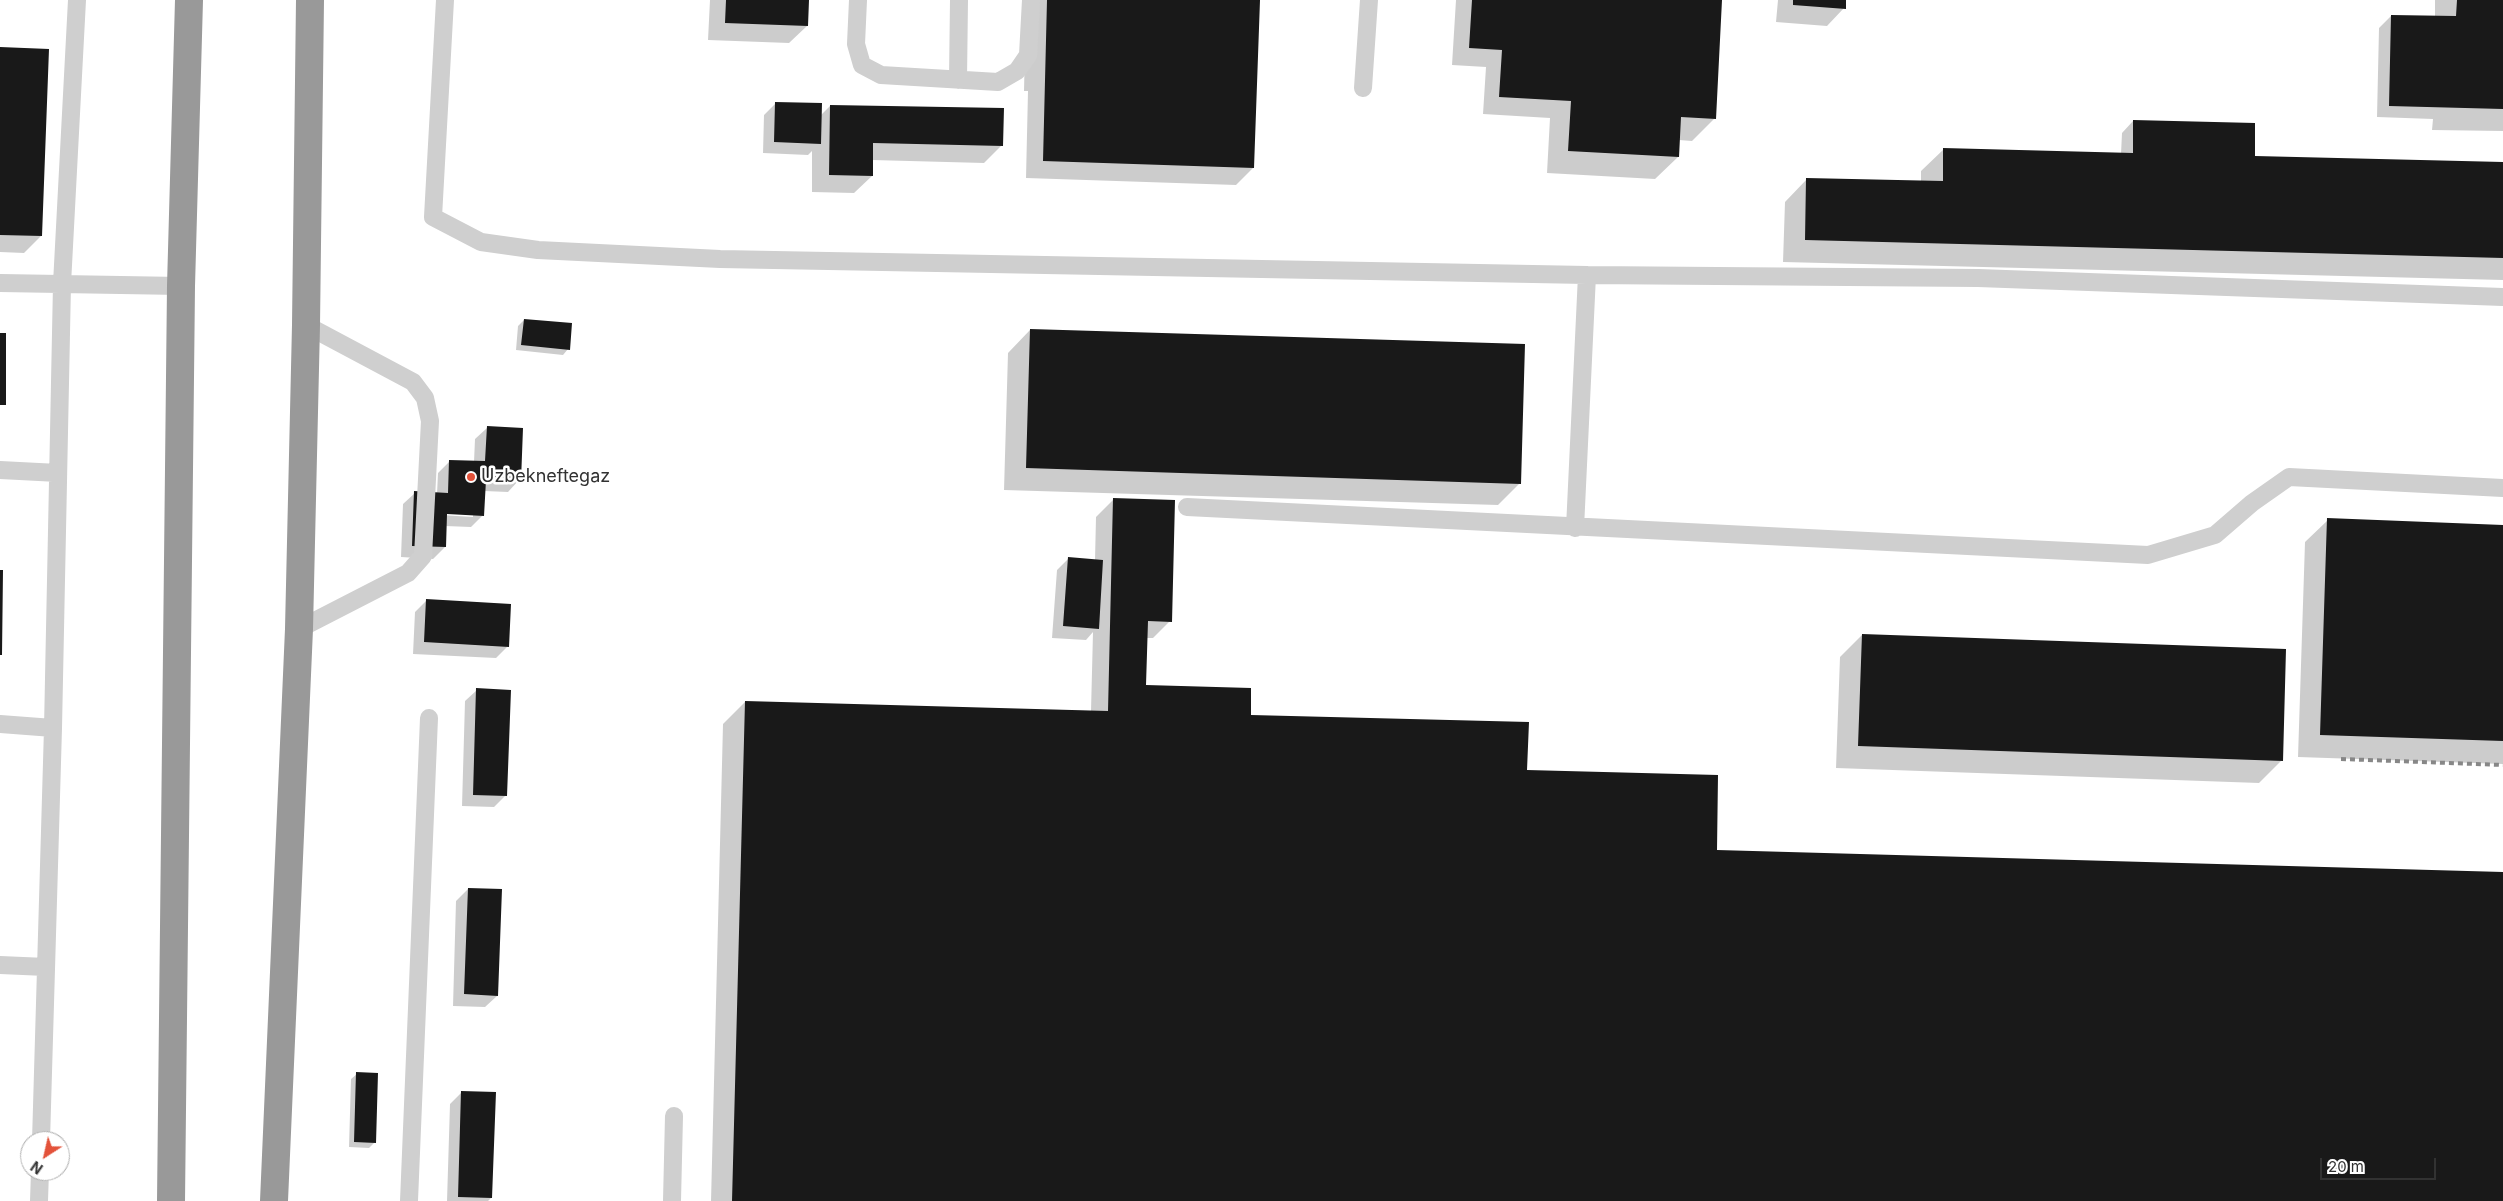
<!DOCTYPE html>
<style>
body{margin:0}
#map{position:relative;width:2503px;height:1201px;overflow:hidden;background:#fff;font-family:Inter,sans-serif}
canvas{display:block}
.north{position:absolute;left:20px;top:1131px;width:50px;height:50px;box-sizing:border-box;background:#fff;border:1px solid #adadad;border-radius:50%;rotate:215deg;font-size:14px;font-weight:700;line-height:20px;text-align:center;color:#323232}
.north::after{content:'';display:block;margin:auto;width:18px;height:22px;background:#e3523a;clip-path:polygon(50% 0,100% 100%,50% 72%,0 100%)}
.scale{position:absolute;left:2320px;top:1158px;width:116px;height:22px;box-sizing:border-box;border:2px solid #323232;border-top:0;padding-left:6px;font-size:15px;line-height:18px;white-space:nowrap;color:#323232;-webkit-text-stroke:4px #fff;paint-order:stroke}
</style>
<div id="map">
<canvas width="2503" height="1201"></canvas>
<div class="north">N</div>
<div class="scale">20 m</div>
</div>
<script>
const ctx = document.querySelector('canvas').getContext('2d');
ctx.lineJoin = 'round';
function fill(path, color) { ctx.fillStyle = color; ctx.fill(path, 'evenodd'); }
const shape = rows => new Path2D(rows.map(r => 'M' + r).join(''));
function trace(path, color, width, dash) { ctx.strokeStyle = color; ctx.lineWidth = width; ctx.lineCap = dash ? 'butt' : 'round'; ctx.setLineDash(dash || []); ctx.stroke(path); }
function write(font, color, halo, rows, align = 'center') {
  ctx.font = font + ' Inter,sans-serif'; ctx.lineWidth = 5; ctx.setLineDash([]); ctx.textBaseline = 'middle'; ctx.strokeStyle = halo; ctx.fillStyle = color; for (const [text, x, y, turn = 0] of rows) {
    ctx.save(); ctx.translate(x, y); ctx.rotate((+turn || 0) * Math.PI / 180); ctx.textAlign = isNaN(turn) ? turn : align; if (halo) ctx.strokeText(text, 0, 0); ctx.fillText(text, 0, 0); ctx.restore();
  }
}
fill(shape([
 [710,0,808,0,807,26,789,43,708,40],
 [1026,0,1259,0,1253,168,1236,185,1026,178,1028,91,1024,91],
 [1456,0,1721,0,1714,119,1692,141,1679,140,1678,157,1655,179,1547,173,1550,118,1483,114,1486,67,1452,65],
 [1778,0,1845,0,1844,8,1827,26,1776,22],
 [2435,0,2503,0,2503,131,2432,130,2433,119,2377,117,2379,28,2391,16,2435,17],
 [0,48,41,236,24,253,0,252],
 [776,103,820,116,830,106,1002,145,984,163,872,160,872,176,854,193,812,192,812,151,808,155,763,153,764,115],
 [2133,121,2251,157,2503,164,2503,280,1783,262,1785,202,1807,179,1921,182,1921,171,1944,149,2121,154,2122,133],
 [524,320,568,349,563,355,516,350,518,326],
 [1030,330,1520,483,1498,505,1004,490,1008,353],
 [487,428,519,480,508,492,484,491,483,515,471,527,445,526,445,547,433,559,401,557,403,504,415,493,437,494,438,473,450,461,474,462,475,439],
 [441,513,473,514,473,517,441,515],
 [1113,500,1170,621,1153,638,1147,638,1145,686,1250,716,1526,771,1715,851,2503,873,2503,1201,711,1201,723,724,745,702,1091,711,1093,632,1086,640,1052,638,1057,570,1069,558,1095,560,1096,517],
 [2328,520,2503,526,2503,764,2298,757,2305,542],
 [427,600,507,647,496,658,413,654,415,612],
 [1862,635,2281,761,2259,783,1836,768,1840,657],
 [477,690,506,795,494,807,462,806,465,701],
 [468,889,497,996,485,1007,453,1006,456,901],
 [357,1074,375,1142,369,1148,349,1147,351,1079],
 [462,1092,491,1198,488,1201,447,1201,450,1104]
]), '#0003');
fill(shape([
 [726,0,809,0,808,26,725,23],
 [1047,0,1260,0,1254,168,1043,161],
 [1472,0,1722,0,1716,119,1681,117,1679,157,1568,151,1571,101,1499,97,1502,50,1469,48],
 [1793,0,1846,0,1846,9,1793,5],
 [2457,0,2503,0,2503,109,2389,106,2391,15,2456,16],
 [0,47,49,49,42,236,0,235],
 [775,102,822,103,821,144,774,142],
 [830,105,1004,108,1003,146,873,143,873,176,829,175],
 [2133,120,2255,123,2255,156,2503,162,2503,258,1805,240,1806,178,1943,181,1943,148,2133,153],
 [524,319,572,323,570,350,521,345],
 [1030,329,1525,344,1521,484,1026,468],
 [0,333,6,333,6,405,0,405],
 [487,426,523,428,521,481,486,480,484,516,447,514,446,547,412,546,414,491,448,493,449,460,485,461],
 [1113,498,1175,500,1172,622,1148,621,1146,685,1251,688,1251,715,1529,722,1527,770,1718,775,1717,850,2503,872,2503,1201,732,1201,745,701,1108,711],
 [2327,518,2503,525,2503,741,2320,735],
 [1068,557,1103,560,1099,629,1063,626],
 [0,570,3,570,2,655,0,655],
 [426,599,511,604,509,647,424,642],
 [1862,634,2286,649,2283,761,1858,746],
 [476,688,511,690,507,796,473,795],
 [468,888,502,889,498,996,464,994],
 [356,1072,378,1073,376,1143,354,1142],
 [461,1091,496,1092,492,1198,458,1197]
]), '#191919');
trace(shape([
 [445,0,433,217,481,242,538,250,720,259,1587,275,1978,278,2503,297],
 [858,0,856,44,862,65,881,75,998,82,1017,71,1028,55,1031,0],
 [958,80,959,0],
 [1363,88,1369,0],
 [0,283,181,286],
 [0,470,58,473],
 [1187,507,2148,555,2215,535,2252,503,2289,477,2503,488],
 [1575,528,1587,275],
 [299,629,408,573,423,556,430,421,425,398,413,382,306,325],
 [0,724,53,728],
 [0,965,46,967],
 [41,1141,53,728,62,284,77,0],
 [39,1201,40,1171],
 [409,1201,429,718],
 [672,1201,674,1116]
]), '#cfcfcf', 18);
trace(shape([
 [171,1201,181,286,189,0],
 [274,1201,299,629,306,325,310,0]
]), '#999', 28);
trace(shape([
 [2341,759,2503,765]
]), '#878787', 4, [5, 4]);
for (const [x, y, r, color] of [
 [471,477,5,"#e3523a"]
]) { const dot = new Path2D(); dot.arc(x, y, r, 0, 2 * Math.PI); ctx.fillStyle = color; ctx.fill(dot); trace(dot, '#fff', 2); }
write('18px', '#323232', '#fff', [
 ["Uzbekneftegaz",481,477]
], 'left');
</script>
